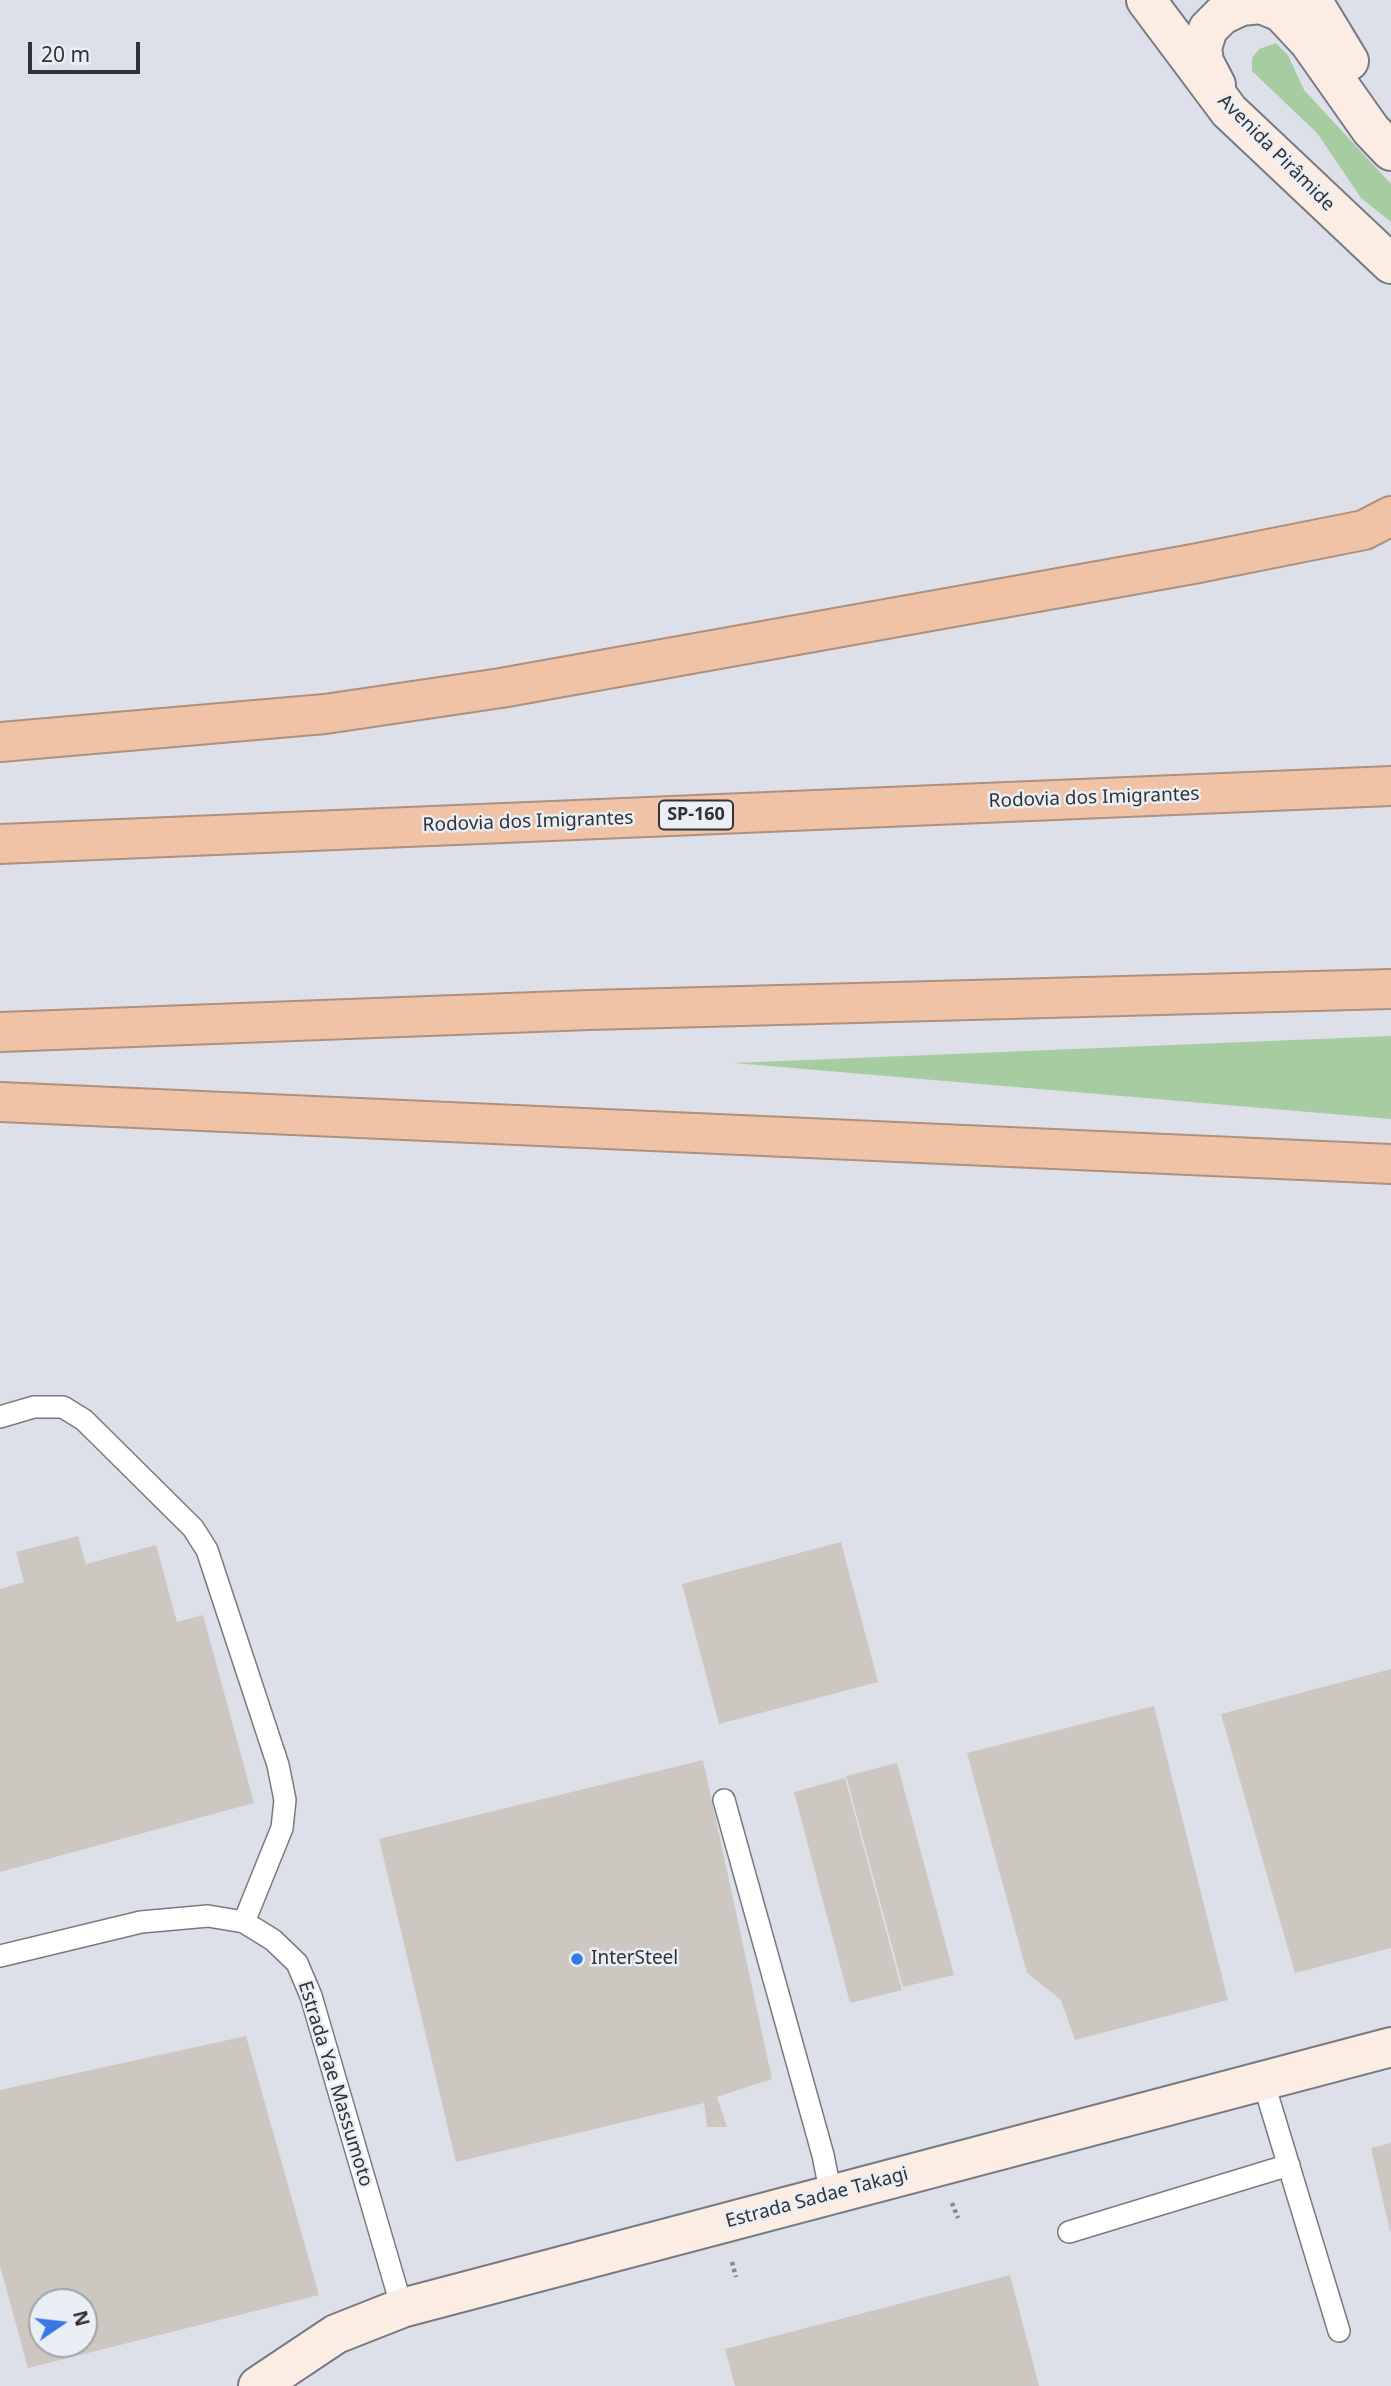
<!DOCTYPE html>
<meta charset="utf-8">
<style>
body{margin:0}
#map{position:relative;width:1391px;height:2386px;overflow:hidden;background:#dde0e8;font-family:"Noto Sans",sans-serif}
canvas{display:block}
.north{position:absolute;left:28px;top:2288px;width:70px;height:70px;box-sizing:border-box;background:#eaeef5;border:2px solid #a0a3a8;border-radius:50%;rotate:76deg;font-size:19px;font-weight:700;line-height:28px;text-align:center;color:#313235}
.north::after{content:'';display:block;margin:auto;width:24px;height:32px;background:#3679e6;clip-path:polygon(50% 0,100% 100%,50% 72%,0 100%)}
.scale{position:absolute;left:28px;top:42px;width:112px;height:32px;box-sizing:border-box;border:4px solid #313235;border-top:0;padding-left:9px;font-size:21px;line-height:24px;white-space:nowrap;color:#313235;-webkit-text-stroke:5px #eaeef5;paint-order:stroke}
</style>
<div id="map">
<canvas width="1391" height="2386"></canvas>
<div class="north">N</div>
<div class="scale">20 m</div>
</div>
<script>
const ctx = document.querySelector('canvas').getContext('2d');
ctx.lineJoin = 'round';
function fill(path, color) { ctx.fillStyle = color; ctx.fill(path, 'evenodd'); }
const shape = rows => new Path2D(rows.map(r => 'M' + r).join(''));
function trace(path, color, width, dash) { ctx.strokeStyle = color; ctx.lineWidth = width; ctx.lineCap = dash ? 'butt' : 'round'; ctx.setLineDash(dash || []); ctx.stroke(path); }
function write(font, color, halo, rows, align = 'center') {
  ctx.font = font + ' "Noto Sans",sans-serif'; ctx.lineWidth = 5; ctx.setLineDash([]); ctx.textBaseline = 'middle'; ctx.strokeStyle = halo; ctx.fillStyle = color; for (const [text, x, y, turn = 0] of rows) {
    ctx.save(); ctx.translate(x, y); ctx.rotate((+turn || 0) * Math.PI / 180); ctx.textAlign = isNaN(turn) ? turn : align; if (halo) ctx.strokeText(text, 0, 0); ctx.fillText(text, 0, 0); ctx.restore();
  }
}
fill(shape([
 [1276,43,1288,55,1304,90,1391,184,1391,222,1361,198,1317,133,1252,71,1252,58,1259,49],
 [1391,1036,1391,1119,734,1063]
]), '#a8cca1');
fill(shape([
 [78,1536,86,1564,156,1545,177,1622,203,1615,254,1803,0,1872,0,1589,24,1582,16,1552],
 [841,1542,878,1682,719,1724,682,1584],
 [1391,1669,1391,1948,1295,1973,1221,1714],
 [1154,1706,1228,2000,1075,2040,1061,2000,1027,1973,967,1753],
 [703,1760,772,2079,717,2097,727,2127,707,2127,704,2103,456,2162,379,1839],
 [897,1763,954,1975,903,1987,846,1776],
 [845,1778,902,1990,850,2003,794,1792],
 [246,2036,319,2295,28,2368,0,2266,0,2090],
 [42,2302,84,2302,84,2344,42,2344],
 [1391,2143,1391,2231,1390,2231,1371,2148],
 [1010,2275,1039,2386,735,2386,725,2349]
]), '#cdc7c1');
const lane = shape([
 [0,1417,34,1407,63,1407,84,1420,193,1528,207,1550,278,1765,285,1800,282,1828,244,1922],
 [724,1800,823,2155,831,2195],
 [0,1956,141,1922,208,1916,244,1922,273,1940,297,1963,311,1996,402,2308],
 [1263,2081,1339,2331],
 [1069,2232,1289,2165]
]);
const secondary = shape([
 [1146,0,1229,111,1391,264],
 [1312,0,1349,61],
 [1216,85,1204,62,1202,48,1208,29,1222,15,1241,6,1261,4,1281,12,1309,42,1371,130,1391,151],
 [258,2386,336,2334,402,2308,1391,2047]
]);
const highway = shape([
 [0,742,325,714,501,688,1193,564,1364,530,1391,516],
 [0,844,1391,786],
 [0,1032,589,1010,1391,989],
 [0,1102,1391,1164]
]);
trace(lane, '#777a81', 24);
trace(secondary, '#777a81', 42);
trace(highway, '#ae907e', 42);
trace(shape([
 [952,2203,958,2218],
 [732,2262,736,2277]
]), '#86888e', 4.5, [3.5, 3.5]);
trace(lane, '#fff', 21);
trace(secondary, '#fbede4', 38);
trace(highway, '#f1c3a6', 38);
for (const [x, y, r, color] of [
 [577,1959,7,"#3679e6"]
]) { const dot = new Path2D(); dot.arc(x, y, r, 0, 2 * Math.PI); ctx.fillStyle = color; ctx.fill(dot); trace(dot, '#eaeef5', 2.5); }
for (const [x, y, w] of [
 [696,815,74]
]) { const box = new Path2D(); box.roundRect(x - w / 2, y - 14.5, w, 29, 5); ctx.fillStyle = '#eaeef5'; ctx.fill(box); trace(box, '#313235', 2); }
write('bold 18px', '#313235', null, [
 ["SP-160",696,815]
]);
write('19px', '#313235', '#eaeef5', [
 ["Avenida Pirâmide",1276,153,45],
 ["Rodovia dos Imigrantes",1094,798,-2],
 ["Rodovia dos Imigrantes",528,822,-2],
 ["Estrada Yae Massumoto",335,2084,73],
 ["Estrada Sadae Takagi",817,2198,-15]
]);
write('19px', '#313235', '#eaeef5', [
 ["InterSteel",591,1959]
], 'left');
</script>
